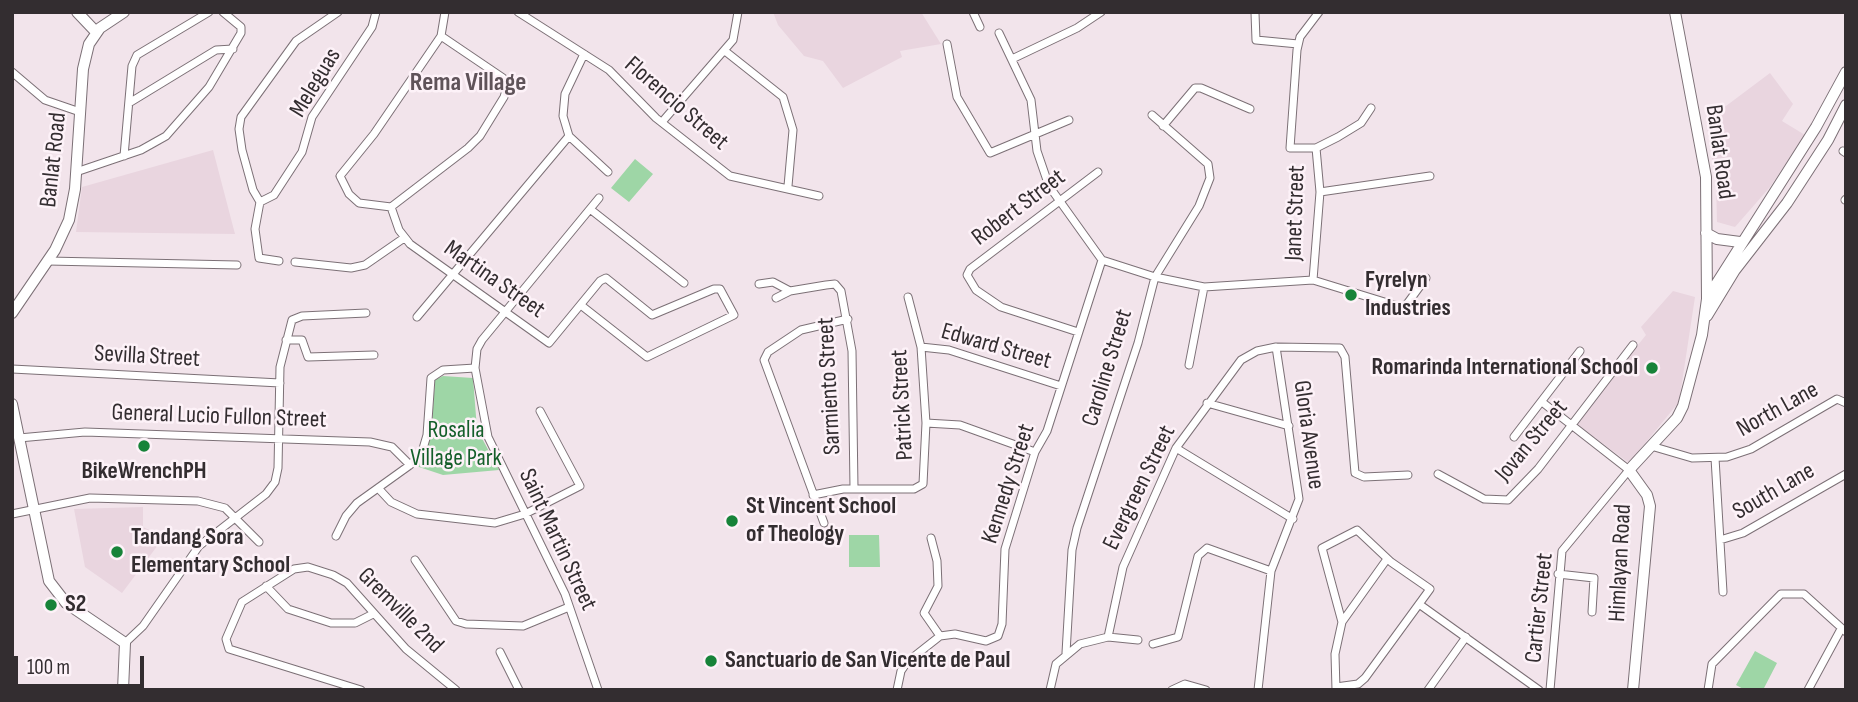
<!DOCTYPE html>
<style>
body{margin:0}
#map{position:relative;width:1858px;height:702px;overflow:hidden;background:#f2e4eb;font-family:"Sofia Sans Condensed",sans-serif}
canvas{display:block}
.frame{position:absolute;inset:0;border:14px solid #332d30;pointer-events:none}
.scale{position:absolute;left:14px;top:656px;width:130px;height:32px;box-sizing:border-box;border:4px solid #332d30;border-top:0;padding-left:9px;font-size:21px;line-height:24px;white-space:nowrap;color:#332d30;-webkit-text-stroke:5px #fdf2f8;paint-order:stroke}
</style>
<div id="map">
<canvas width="1858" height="702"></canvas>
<div class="frame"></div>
<div class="scale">100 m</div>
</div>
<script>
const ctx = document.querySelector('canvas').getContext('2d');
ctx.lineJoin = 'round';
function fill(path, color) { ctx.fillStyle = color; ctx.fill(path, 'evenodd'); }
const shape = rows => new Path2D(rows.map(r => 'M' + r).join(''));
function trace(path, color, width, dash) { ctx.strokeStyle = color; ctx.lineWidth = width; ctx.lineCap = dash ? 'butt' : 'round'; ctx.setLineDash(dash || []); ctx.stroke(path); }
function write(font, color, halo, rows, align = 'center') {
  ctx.font = font + ' "Sofia Sans Condensed",sans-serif'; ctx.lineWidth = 5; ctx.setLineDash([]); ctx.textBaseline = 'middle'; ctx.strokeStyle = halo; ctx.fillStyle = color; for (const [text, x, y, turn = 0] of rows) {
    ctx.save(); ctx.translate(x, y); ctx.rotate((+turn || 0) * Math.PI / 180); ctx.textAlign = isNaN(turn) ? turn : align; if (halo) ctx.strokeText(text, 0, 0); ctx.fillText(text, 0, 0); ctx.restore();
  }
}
fill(shape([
 [773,12,921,12,941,44,900,51,902,57,843,88,823,61,804,56,778,25],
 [1770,73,1793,104,1782,121,1805,135,1770,187,1735,227,1717,222,1716,183,1706,121],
 [213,150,235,234,76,232,82,187],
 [1673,291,1695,297,1679,402,1629,463,1575,423,1646,335,1641,327],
 [143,507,143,527,164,537,122,593,85,567,74,509]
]), '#e9d5df');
fill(shape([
 [635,159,653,174,629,202,611,188],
 [443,376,473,378,477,429,499,470,443,475,416,466,431,436,435,380],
 [849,535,879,535,880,567,849,567],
 [1755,651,1777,663,1763,690,1745,690,1736,685]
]), '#9ed6a6');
const street = shape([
 [518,12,609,70,656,118,730,176,819,196],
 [973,12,980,27],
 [1319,12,1300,37,1297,50,1290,148,1316,148,1338,137,1361,123,1371,108],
 [1255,13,1256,40,1298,44],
 [999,33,1031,100,1037,151,1049,186,1102,260,1155,277,1204,287,1313,280,1404,308,1426,278],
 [947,44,957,97,990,153,1069,120],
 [725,51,783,97,793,130,788,186],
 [584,54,565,94,563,116,569,136,608,172],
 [1012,59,1077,28,1101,12],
 [12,72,45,100,80,112],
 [129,103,216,50,233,49],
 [662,122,733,40,738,12],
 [1163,126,1195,88,1201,88,1250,109],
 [1843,151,1846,153],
 [124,156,132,66,137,55,209,12],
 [76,172,141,150,166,136,209,87,241,33,241,27,223,12],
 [1320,192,1430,176],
 [1845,200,1846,199],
 [260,202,253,190,242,150,239,129,241,117,296,41,338,12],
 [260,202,274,195,302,152,312,117,372,27,376,12],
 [260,202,255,229,259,258,279,261],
 [391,207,399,230,410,244,549,343,600,281,606,278,652,315,714,289,720,289,734,315,647,357,582,306],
 [391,207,359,203,349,194,340,176,374,134,441,36,445,12],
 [391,207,468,148,480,136,504,97,507,87,503,78,441,36],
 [590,209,684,283],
 [48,261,237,265],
 [295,262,351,268,365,265,404,238],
 [1313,280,1320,192,1316,148],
 [759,284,773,282,790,291],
 [776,298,790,291,826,285,835,284,841,291,852,351,854,488],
 [417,317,569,136],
 [1078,332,1001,307,976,290,967,275,970,269,1098,172],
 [286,340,302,340,308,357,374,355],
 [921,347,949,350,1061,386],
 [1189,365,1204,287],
 [12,369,280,383],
 [1542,402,1629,470,1562,551,1550,690],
 [1207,403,1289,426],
 [926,423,960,425,1035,452],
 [1514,437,1580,351],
 [19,438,85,432,370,442,392,447,410,465],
 [1651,446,1692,458,1727,457,1751,449,1837,399,1846,403],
 [1176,448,1293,519],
 [1715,458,1723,592],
 [1438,474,1484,499,1508,500,1538,469,1633,345],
 [378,488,391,502,417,514,495,523,525,514,580,486,540,411],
 [813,495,843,489,914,489,923,484,926,423,921,347,908,297],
 [12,514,90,498,198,501,225,508,259,542],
 [824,523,764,360,768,352,801,330,848,319],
 [336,536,346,516,357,503,410,465,422,452,427,435,431,378,443,370,475,368],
 [931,538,937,561,938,586,924,613,940,636],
 [1720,540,1743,533,1846,474],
 [415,560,456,621,466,624,523,626,569,607],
 [1558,574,1594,578,1592,612],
 [266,586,288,609,331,623,355,623,373,614],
 [1419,604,1539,690],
 [1108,637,1123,567,1176,448,1241,360,1257,351,1276,347,1340,348,1345,357,1355,473,1364,477,1408,475],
 [125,643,143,626,199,546,266,494,275,482,278,468,280,367,292,320,302,316,366,313],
 [1153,644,1178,637,1198,556,1207,548,1271,571],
 [500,652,519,690],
 [1066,653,1072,550,1077,528,1138,343,1155,277,1199,206,1210,178,1208,164,1152,115],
 [1336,687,1358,684,1365,678,1430,589,1391,562,1357,530,1322,548,1342,622],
 [361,690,229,649,226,639,242,602,294,569,308,567,333,575,347,583,406,649,456,690],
 [598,690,565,594,488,437,475,368,477,349,482,340,599,198],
 [897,690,901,671,907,662,940,636,955,634,986,641,998,636,1002,624,1005,549,1035,452,1047,431,1102,260],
 [1050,690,1056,664,1080,644,1108,637,1138,640],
 [1172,690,1185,684,1206,690],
 [1258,690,1271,571,1299,499,1276,347],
 [1336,690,1335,654,1342,622,1387,559],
 [1428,690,1466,637],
 [1708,690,1712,664,1781,594,1804,594,1846,632],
 [1808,690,1841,629]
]);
const secondary = shape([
 [77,12,96,32],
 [1706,233,1717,239,1740,242],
 [1708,297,1816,127,1846,72],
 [12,313,55,250,69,220,75,189,83,69,89,44,100,28,124,12],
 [1707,316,1735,270,1787,203,1828,140,1846,105],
 [12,404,49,581,66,603,125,643,123,690],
 [1633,690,1650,506,1647,495,1629,470,1677,418,1683,406,1702,335,1707,299,1706,177,1675,12]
]);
trace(street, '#7c7076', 9);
trace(secondary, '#7c7076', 12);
trace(street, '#fff', 7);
trace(secondary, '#fff', 10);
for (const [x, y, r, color] of [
 [1351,295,7,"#178339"],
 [1652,368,7,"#178339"],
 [144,446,7,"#178339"],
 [732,521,7,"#178339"],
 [117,552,7,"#178339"],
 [51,605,7,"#178339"],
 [711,661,7,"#178339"]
]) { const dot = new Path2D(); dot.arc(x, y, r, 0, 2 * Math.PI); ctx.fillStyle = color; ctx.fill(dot); trace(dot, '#fdf2f8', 2.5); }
write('24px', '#332d30', '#fdf2f8', [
 ["Meleguas",316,83,-59],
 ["Florencio Street",676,104,41],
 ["Banlat Road",1719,152,82],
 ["Banlat Road",54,160,-84],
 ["Robert Street",1019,208,-37],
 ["Janet Street",1296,213,-88],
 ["Martina Street",494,280,35],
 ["Edward Street",996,347,16],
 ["Sevilla Street",147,357,3],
 ["Caroline Street",1108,368,-73],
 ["Sarmiento Street",830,386,-93],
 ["Patrick Street",903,405,-93],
 ["North Lane",1778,410,-29],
 ["General Lucio Fullon Street",219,417,2],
 ["Gloria Avenue",1308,435,82],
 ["Jovan Street",1532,441,-50],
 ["Kennedy Street",1009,484,-72],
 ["Evergreen Street",1140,488,-64],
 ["South Lane",1774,492,-30],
 ["Saint Martin Street",557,540,65],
 ["Himlayan Road",1621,563,-87],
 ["Cartier Street",1540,608,-84],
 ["Gremville 2nd",400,611,45]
]);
write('bold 24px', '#332d30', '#fdf2f8', [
 ["Fyrelyn",1365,281],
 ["Industries",1365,309],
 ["Romarinda International School",1638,368,"right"],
 ["BikeWrenchPH",144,472,"center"],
 ["St Vincent School",746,507],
 ["of Theology",746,535],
 ["Tandang Sora",131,538],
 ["Elementary School",131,566],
 ["S2",65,605],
 ["Sanctuario de San Vicente de Paul",725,661]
], 'left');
write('24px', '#145f2a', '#fdf2f8', [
 ["Rosalia",456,431],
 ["Village Park",456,459]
]);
write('bold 26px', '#5f5359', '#fdf2f8', [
 ["Rema Village",468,83]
]);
</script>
